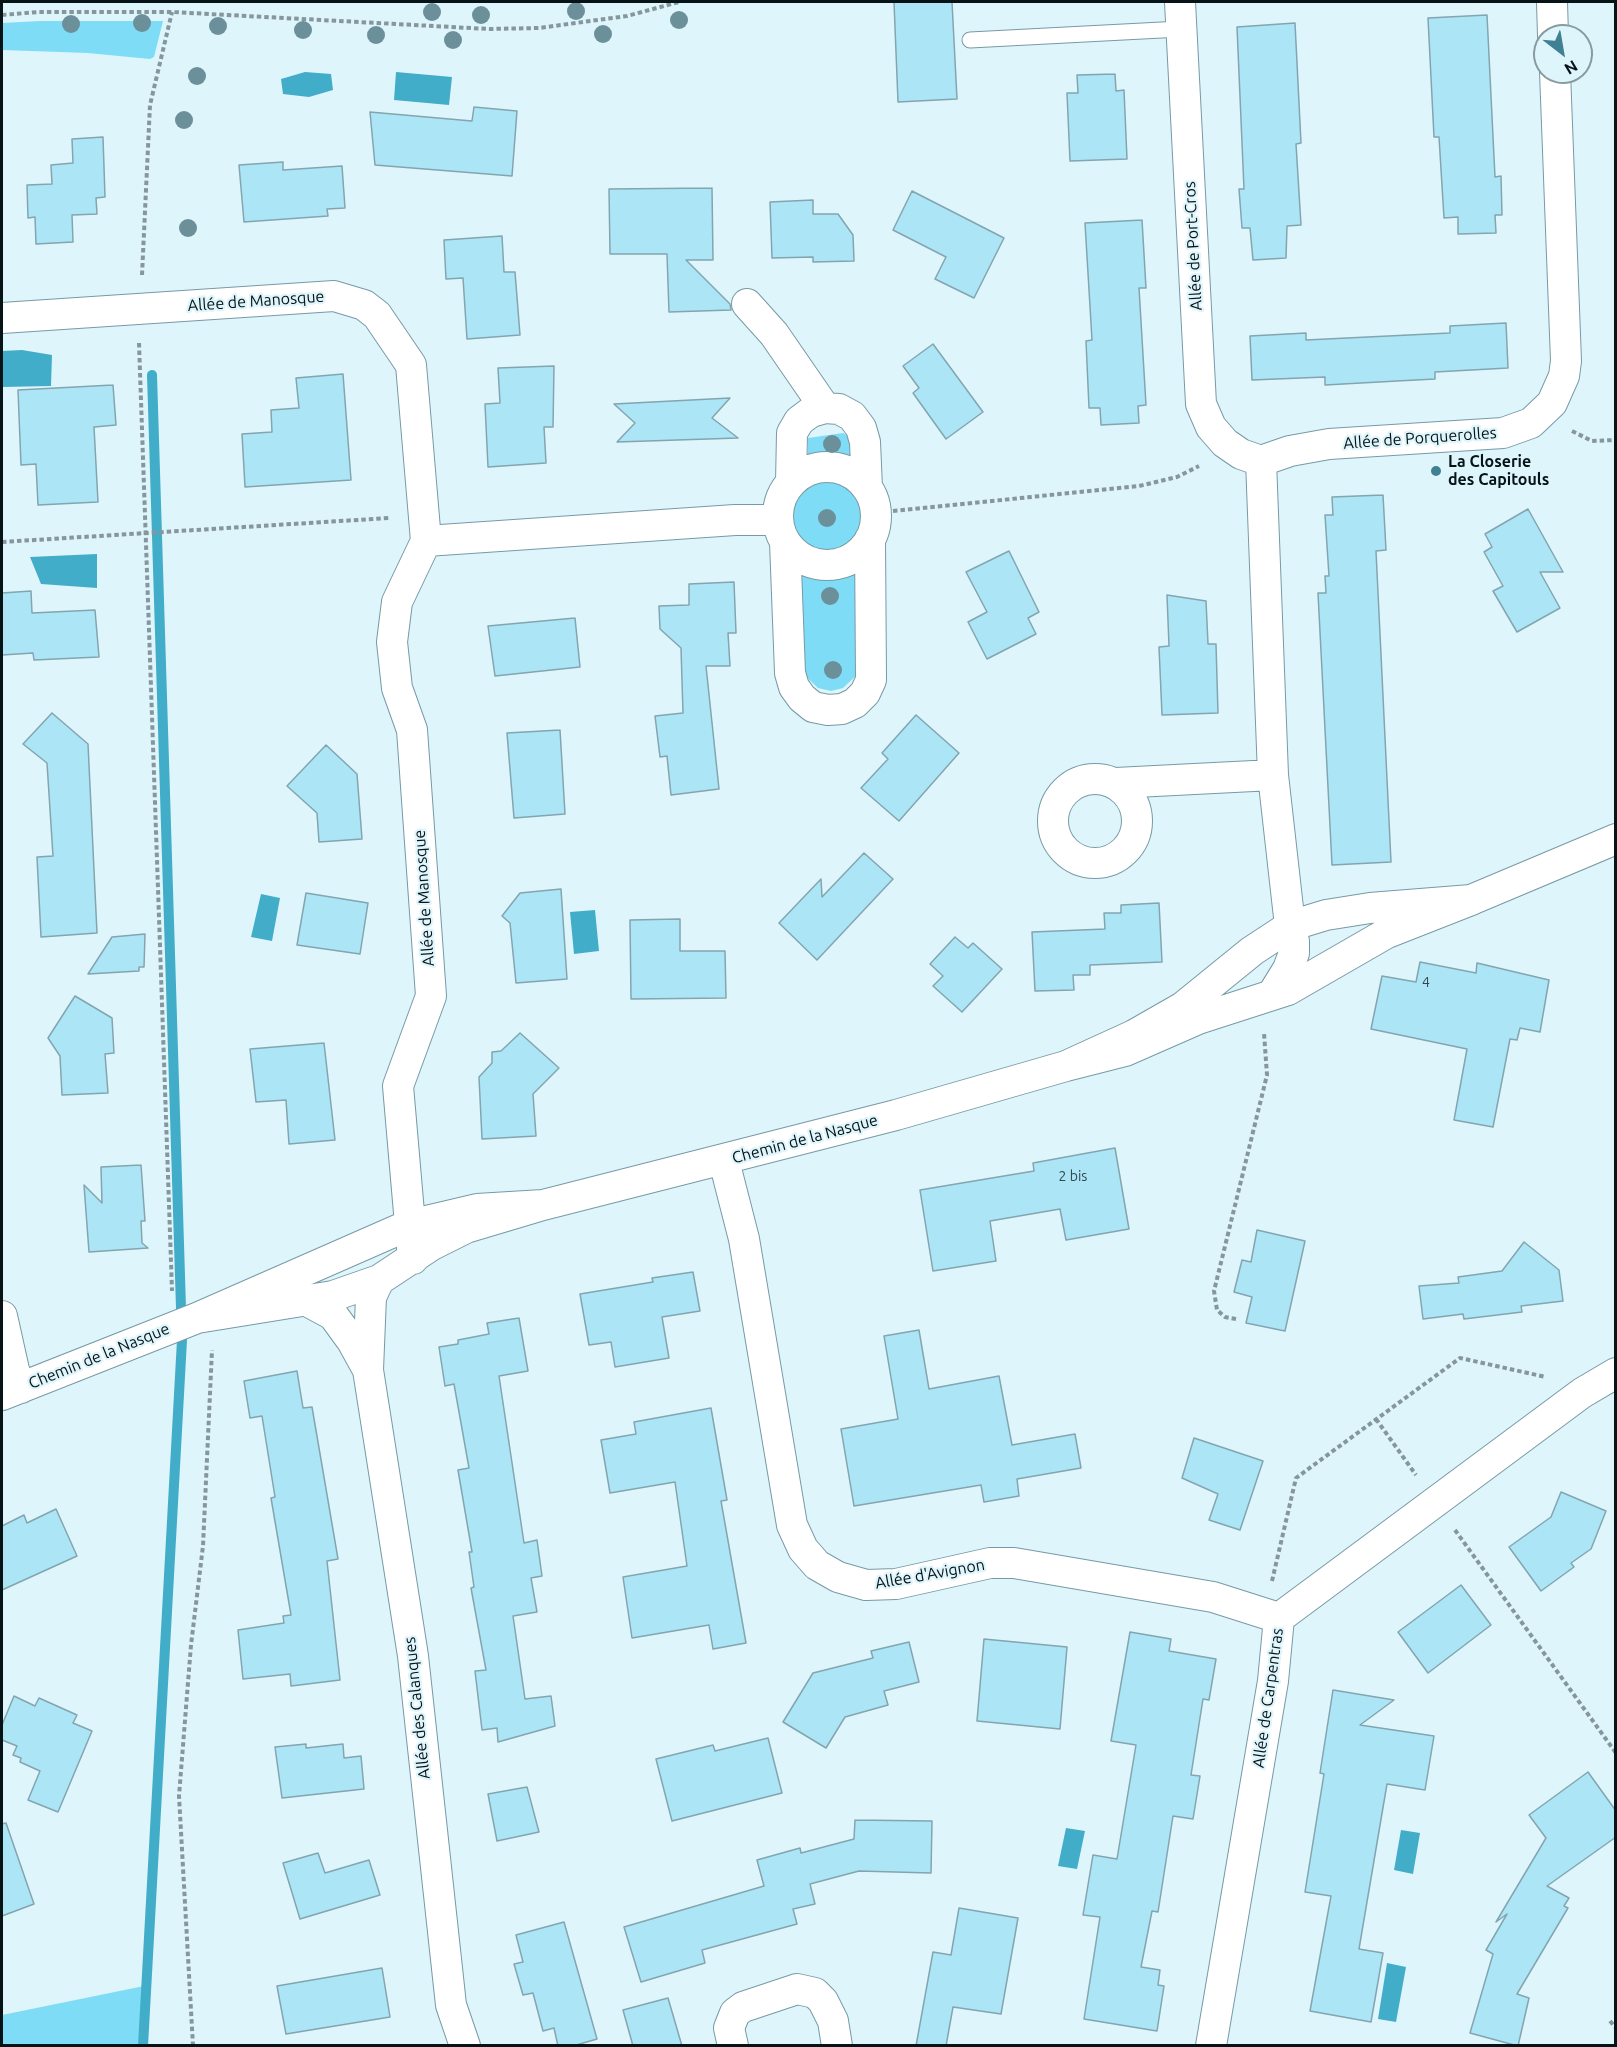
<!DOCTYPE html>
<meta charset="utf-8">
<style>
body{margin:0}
#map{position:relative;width:1617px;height:2047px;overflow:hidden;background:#dff5fc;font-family:Ubuntu,sans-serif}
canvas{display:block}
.frame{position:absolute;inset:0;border:3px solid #061317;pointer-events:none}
.north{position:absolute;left:1533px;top:24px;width:60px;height:60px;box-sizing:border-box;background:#dff5fc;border:2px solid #889ba0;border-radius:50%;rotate:149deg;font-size:16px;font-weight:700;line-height:24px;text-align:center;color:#061317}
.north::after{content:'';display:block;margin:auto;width:21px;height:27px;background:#3f8193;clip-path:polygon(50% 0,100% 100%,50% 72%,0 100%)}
</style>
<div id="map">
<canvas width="1617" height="2047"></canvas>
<div class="frame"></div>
<div class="north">N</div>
</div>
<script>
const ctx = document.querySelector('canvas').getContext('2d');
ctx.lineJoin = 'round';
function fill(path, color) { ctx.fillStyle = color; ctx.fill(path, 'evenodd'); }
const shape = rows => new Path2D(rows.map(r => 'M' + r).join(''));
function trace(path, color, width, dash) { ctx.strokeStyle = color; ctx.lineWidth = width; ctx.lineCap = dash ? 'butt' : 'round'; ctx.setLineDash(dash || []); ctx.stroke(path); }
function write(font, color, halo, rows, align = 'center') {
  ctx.font = font + ' Ubuntu,sans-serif'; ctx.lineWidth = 4.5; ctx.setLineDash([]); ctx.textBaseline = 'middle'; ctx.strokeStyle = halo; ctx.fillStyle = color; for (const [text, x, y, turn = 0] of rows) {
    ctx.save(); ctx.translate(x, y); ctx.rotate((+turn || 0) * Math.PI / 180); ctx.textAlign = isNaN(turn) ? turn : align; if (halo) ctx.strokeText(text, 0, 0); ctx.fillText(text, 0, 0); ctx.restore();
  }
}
fill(shape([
 [40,21,163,21,154,57,150,59,88,53,2,50,2,23],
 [843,433,850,437,851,457,808,454,808,438],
 '789 516a36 36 0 1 1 72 0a36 36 0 1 1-72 0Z',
 [860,567,859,673,843,688,831,691,818,688,801,672,797,570,822,578,849,573],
 [144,1986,143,2045,2,2045,2,2015]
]), '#7fdcf6');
fill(shape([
 [305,72,331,74,333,90,309,97,283,94,281,79],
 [396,72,452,77,449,105,394,100],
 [22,350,52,355,51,386,2,387,2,351],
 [97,554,97,588,41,584,30,557],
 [261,894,280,898,272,941,251,937],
 [595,910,599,951,574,954,570,912],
 [1066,1828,1085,1831,1077,1869,1058,1866],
 [1401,1830,1420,1833,1413,1874,1394,1870],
 [1387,1963,1406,1967,1396,2022,1378,2019]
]), '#41adc9');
trace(shape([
 [143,2046,182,1340,152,375]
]), '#41adc9', 10);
const building = shape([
 [894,2,952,2,957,99,898,102,894,2],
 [1487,15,1495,177,1501,176,1502,215,1495,215,1496,233,1458,234,1458,217,1444,218,1439,137,1434,137,1428,18,1487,15],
 [1295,23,1301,143,1296,144,1301,225,1287,226,1286,258,1253,260,1250,228,1242,228,1239,189,1244,189,1237,27,1295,23],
 [1115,74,1116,91,1124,90,1127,159,1070,161,1067,93,1078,93,1077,75,1115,74],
 [474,107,517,111,512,176,375,165,370,112,472,121,474,107],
 [103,137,105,197,96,198,97,214,72,215,73,242,36,244,35,217,28,218,27,185,52,184,51,165,73,163,72,139,103,137],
 [283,162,283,170,342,166,345,208,327,209,328,216,244,222,239,165,283,162],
 [712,188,713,260,686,260,730,304,731,310,669,312,667,254,610,254,609,189,712,188],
 [912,191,1004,238,974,298,935,279,946,257,893,230,912,191],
 [813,200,813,214,838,214,853,235,854,261,813,262,813,257,772,258,770,202,813,200],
 [1142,220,1146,288,1139,288,1146,405,1138,406,1139,423,1101,425,1100,408,1089,408,1086,341,1092,340,1085,223,1142,220],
 [502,236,504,272,515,272,520,335,467,339,463,278,446,279,444,240,502,236],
 [1506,323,1508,368,1435,372,1435,379,1397,381,1325,385,1325,377,1252,380,1250,336,1306,333,1306,340,1450,333,1450,326,1506,323],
 [933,344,983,412,946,439,913,393,919,388,903,366,933,344],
 [554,366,553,427,544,427,546,463,488,467,485,404,500,403,498,368,554,366],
 [343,374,351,480,245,487,242,434,272,432,271,410,299,408,296,378,343,374],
 [113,385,116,425,94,427,98,502,38,505,36,464,21,465,18,390,113,385],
 [730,398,712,418,738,438,617,442,635,423,614,404,730,398],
 [1383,495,1386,550,1376,551,1391,862,1332,865,1318,593,1326,593,1325,576,1329,576,1325,515,1333,515,1332,497,1383,495],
 [1528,509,1563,572,1540,572,1560,608,1517,632,1493,591,1503,586,1484,552,1492,547,1485,534,1528,509],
 [1009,551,1039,612,1028,618,1036,634,987,659,968,622,987,612,966,572,1009,551],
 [734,582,736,633,728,633,730,666,706,666,719,789,671,795,667,756,660,757,655,716,683,713,681,648,660,629,659,606,689,605,689,584,734,582],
 [31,591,32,613,95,610,99,657,34,660,33,653,2,655,2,593,31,591],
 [1167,595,1206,601,1208,644,1216,644,1218,713,1162,715,1159,647,1169,646,1167,595],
 [575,618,580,667,495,676,488,626,575,618],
 [52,713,88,744,97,933,41,937,37,857,53,856,47,763,23,744,52,713],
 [916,715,959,753,899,821,861,788,888,759,882,753,916,715],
 [560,730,565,814,514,818,507,733,560,730],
 [326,745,357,774,362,839,319,842,317,813,287,786,326,745],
 [864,853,893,879,817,960,779,923,821,879,822,897,864,853],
 [561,889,567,979,516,983,510,923,502,916,520,893,561,889],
 [306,893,368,903,360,954,297,945,306,893],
 [1159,903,1162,962,1090,965,1090,975,1073,975,1074,990,1035,991,1032,932,1105,929,1104,913,1121,913,1121,905,1159,903],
 [680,919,680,951,725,951,726,998,631,999,630,920,680,919],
 [145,934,144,967,139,967,139,971,88,974,112,937,145,934],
 [955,937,968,948,973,943,1002,969,962,1012,933,986,943,976,930,964,955,937],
 [1420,962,1476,973,1477,963,1549,980,1540,1032,1520,1028,1517,1040,1510,1039,1493,1127,1454,1120,1467,1049,1371,1029,1382,976,1416,982,1420,962],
 [75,996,112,1018,114,1053,105,1054,108,1093,62,1095,60,1056,48,1038,75,996],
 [520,1033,559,1068,533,1094,536,1136,482,1139,479,1077,492,1063,492,1052,501,1051,520,1033],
 [324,1043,335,1140,289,1144,286,1100,256,1102,250,1049,324,1043],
 [1115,1148,1129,1229,1066,1240,1060,1209,990,1221,996,1261,933,1271,920,1190,1034,1171,1033,1163,1115,1148],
 [141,1165,145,1221,141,1221,142,1243,148,1248,89,1252,84,1185,102,1203,101,1167,141,1165],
 [1257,1230,1305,1241,1285,1331,1246,1323,1252,1297,1234,1292,1242,1260,1251,1262,1257,1230],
 [1524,1242,1559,1270,1563,1301,1521,1306,1522,1312,1464,1319,1463,1314,1423,1319,1419,1286,1459,1283,1458,1277,1502,1271,1524,1242],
 [693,1272,700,1311,662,1317,669,1358,615,1367,611,1342,589,1345,580,1294,653,1282,652,1278,693,1272],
 [519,1318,528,1371,499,1376,524,1543,537,1540,542,1576,531,1578,537,1612,513,1616,525,1699,551,1696,555,1726,498,1742,497,1728,482,1730,475,1671,486,1670,471,1588,474,1587,469,1552,472,1552,458,1470,469,1468,454,1384,445,1386,439,1347,458,1344,458,1340,489,1334,487,1323,519,1318],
 [919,1330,929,1389,999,1376,1012,1445,1075,1434,1081,1468,1017,1479,1019,1496,984,1502,981,1485,854,1506,841,1429,898,1419,884,1336,919,1330],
 [297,1371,303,1408,312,1407,338,1559,327,1561,340,1680,291,1686,290,1674,243,1679,238,1630,284,1623,283,1616,291,1615,271,1498,275,1497,262,1416,250,1418,244,1381,297,1371],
 [711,1408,727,1500,721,1501,746,1643,713,1649,709,1625,632,1638,623,1577,687,1566,675,1482,610,1493,601,1440,636,1434,634,1422,711,1408],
 [1194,1438,1263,1461,1240,1530,1209,1520,1218,1494,1182,1478,1194,1438],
 [1561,1492,1606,1511,1591,1549,1571,1563,1574,1567,1541,1591,1509,1547,1551,1517,1561,1492],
 [56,1509,77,1556,2,1590,2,1526,24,1515,27,1523,56,1509],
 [1461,1585,1491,1625,1428,1673,1398,1632,1461,1585],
 [1130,1632,1171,1639,1169,1651,1216,1659,1209,1700,1203,1699,1191,1775,1200,1776,1193,1819,1173,1816,1158,1912,1152,1911,1141,1967,1160,1970,1158,1985,1164,1986,1157,2031,1084,2019,1100,1917,1083,1915,1093,1855,1117,1859,1136,1745,1111,1741,1130,1632],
 [984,1639,1067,1647,1060,1729,977,1721,984,1639],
 [909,1642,919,1682,884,1691,888,1705,845,1717,826,1748,783,1722,813,1673,873,1658,871,1651,909,1642],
 [1333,1690,1394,1700,1360,1725,1434,1736,1425,1790,1387,1784,1359,1949,1383,1953,1371,2022,1310,2011,1331,1896,1305,1892,1324,1774,1320,1773,1333,1690],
 [14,1696,35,1706,39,1698,77,1715,73,1723,92,1731,58,1812,28,1800,40,1771,20,1762,21,1758,13,1755,17,1746,2,1740,2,1725,14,1696],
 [768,1738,782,1793,672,1821,656,1759,713,1745,715,1751,768,1738],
 [306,1744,306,1748,343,1744,344,1758,361,1756,364,1789,282,1798,275,1747,306,1744],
 [1588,1772,1616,1811,1616,1837,1547,1886,1569,1898,1564,1906,1568,1908,1517,1994,1529,1998,1518,2046,1470,2033,1493,1954,1486,1950,1507,1914,1496,1922,1546,1838,1529,1815,1588,1772],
 [527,1787,539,1832,497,1841,488,1794,527,1787],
 [855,1820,932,1821,931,1873,859,1871,810,1884,815,1904,793,1909,797,1924,702,1950,705,1963,641,1982,624,1927,764,1886,757,1860,800,1848,801,1853,854,1839,855,1820],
 [6,1823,34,1904,2,1916,2,1824,6,1823],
 [318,1853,325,1873,369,1860,380,1895,300,1919,283,1863,318,1853],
 [959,1908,1018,1918,1001,2014,953,2007,946,2046,916,2046,933,1952,951,1955,959,1908],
 [564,1922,597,2039,573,2046,558,2046,554,2028,543,2031,533,1993,523,1995,514,1964,523,1962,516,1935,564,1922],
 [382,1968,390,2017,286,2034,277,1986,382,1968],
 [668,1998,682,2046,633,2046,623,2010,668,1998]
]);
fill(building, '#ace6f6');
trace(building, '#82a5b0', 1.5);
const lane = shape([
 [970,40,1181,29]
]);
const street = shape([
 [1180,2,1201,404,1211,427,1225,443,1241,454,1261,461],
 [1552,2,1553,36],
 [747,304,774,334,825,408],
 [2,318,334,296,364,305,377,315,411,365,426,541,397,602,392,642,397,688,412,730,431,996,398,1086,413,1259],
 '778 516a49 49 0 1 1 98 0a49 49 0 1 1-98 0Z',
 [791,483,792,433,799,421,811,412,825,408,839,409,852,416,861,428,865,442,867,488],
 [426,541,735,520,777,520],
 [785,542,790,673,794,687,802,698,813,707,828,710,842,709,855,703,865,693,871,680,870,539],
 '1053 821a42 42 0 1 1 84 0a42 42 0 1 1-84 0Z',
 [1116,783,1273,775],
 [1471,900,1370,908,1326,915,1290,926,1252,951,1183,1007,1134,1035,1066,1066,1125,1051,1198,1019,1288,990,1387,933,1471,900,1616,839],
 [1272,995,1288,969,1294,953,1294,941,1290,926,1273,775,1261,461,1290,451,1329,444,1503,433,1531,423,1552,403,1564,376,1566,361,1555,72],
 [724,1161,744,1239,792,1525,803,1549,817,1565,838,1577,866,1585,896,1584,990,1563,1014,1563,1213,1597,1279,1618],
 [543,1205,477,1209,409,1225,197,1318,333,1296,379,1280,432,1245,466,1228,543,1205,896,1115,1066,1066],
 [307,1301,333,1315,352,1341,368,1370,371,1297,379,1280],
 [2,1316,14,1370,21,1388],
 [368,1370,413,1656,451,2005,465,2046],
 [2,1395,197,1318],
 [733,2046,729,2028,735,2013,743,2007,797,1989,815,1993,823,2001,833,2021,837,2046],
 [1211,2046,1273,1681,1279,1618,1582,1393,1616,1373]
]);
trace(lane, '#779aa5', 17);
trace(street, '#779aa5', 32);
trace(shape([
 [2,15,38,12,172,12,489,29,539,28,627,16,679,2],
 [142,275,150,105,172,12],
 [139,343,172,1291],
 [1572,431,1592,441,1616,440],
 [893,511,1139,486,1177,477,1199,466],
 [2,542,389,518],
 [1236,1319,1225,1317,1217,1310,1214,1291,1267,1075,1264,1033],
 [1376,1419,1416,1475],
 [1455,1530,1616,1753],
 [1272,1581,1296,1478,1460,1358,1546,1377],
 [1610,2021,1616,2028],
 [193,2046,179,1796,191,1645,203,1546,212,1350]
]), '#85979d', 4, [4.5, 3]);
trace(lane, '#fff', 15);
trace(street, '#fff', 30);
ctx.fillStyle = '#6b909a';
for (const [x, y] of [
 [576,11],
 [432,12],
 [481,15],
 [679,20],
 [142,23],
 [71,24],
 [218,26],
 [303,30],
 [603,34],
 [376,35],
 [453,40],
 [197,76],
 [184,120],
 [188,228],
 [832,444],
 [827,518],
 [830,596],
 [833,670]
]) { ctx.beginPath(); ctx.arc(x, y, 9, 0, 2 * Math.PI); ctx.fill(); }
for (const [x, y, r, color] of [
 [1436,471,6,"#3f8193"]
]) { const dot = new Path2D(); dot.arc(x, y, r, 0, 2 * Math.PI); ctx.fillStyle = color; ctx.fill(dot); trace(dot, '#dff5fc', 2); }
write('14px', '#30484f', null, [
 ["4",1426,982],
 ["2 bis",1073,1176]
]);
write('16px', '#061317', '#dff5fc', [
 ["Allée de Port-Cros",1193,246,-93],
 ["Allée de Manosque",256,301,-4],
 ["Allée de Porquerolles",1420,438,-4],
 ["Allée de Manosque",424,898,-94],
 ["Chemin de la Nasque",805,1139,-15],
 ["Chemin de la Nasque",99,1356,-22],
 ["Allée d'Avignon",930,1574,-10],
 ["Allée de Carpentras",1268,1698,-82],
 ["Allée des Calanques",417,1708,-96]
]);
write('bold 16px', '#061317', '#dff5fc', [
 ["La Closerie",1448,462],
 ["des Capitouls",1448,480]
], 'left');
</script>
